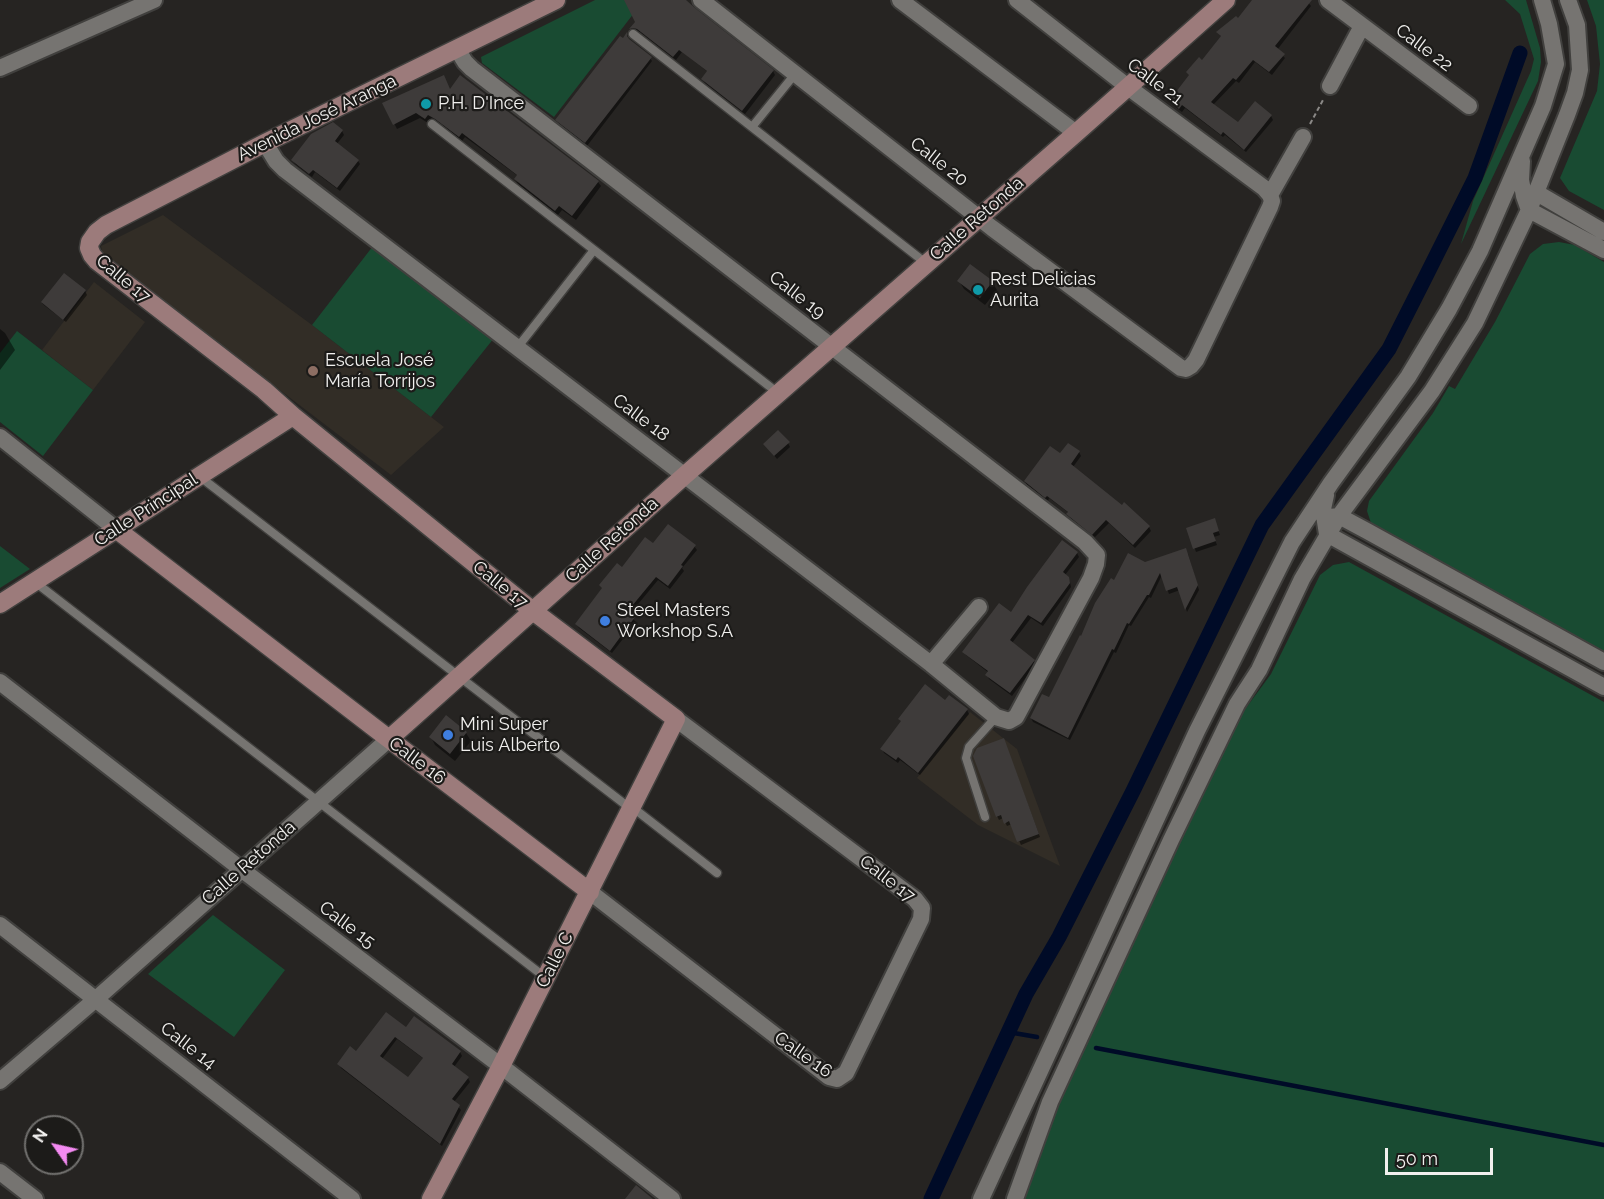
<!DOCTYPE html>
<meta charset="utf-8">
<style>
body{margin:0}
#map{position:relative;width:1604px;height:1199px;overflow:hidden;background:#262422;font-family:Raleway,sans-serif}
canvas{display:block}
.north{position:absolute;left:24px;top:1115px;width:60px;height:60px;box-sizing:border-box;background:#1c1b19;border:2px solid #71706e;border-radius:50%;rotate:304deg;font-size:16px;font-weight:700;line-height:24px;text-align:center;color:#f1f0ee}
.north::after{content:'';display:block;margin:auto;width:21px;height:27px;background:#f38af1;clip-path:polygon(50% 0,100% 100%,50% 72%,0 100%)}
.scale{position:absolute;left:1385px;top:1148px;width:108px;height:27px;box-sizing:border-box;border:3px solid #f1f0ee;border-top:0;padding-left:8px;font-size:18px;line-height:21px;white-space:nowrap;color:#f1f0ee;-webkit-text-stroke:4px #1c1b19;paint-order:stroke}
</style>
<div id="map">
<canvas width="1604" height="1199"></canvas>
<div class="north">N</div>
<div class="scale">50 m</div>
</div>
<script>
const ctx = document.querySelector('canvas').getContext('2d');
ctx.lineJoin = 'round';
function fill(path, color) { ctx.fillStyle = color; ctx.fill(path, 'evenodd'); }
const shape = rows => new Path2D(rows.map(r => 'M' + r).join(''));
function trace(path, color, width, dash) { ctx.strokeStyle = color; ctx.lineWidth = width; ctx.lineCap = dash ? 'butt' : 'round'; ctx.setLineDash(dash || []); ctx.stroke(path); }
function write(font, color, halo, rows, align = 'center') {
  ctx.font = font + ' Raleway,sans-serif'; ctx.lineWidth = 4.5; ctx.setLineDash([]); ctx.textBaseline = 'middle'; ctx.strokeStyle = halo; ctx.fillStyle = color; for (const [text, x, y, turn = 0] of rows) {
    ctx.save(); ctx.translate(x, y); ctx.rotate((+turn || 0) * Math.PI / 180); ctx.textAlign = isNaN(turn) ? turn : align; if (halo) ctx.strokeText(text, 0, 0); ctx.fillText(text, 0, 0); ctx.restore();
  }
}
fill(shape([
 [163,215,312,325,444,427,391,475,103,255,101,246],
 [94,282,145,322,93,390,42,350],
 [970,712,1017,749,1060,866,978,825,917,778]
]), '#322d26');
fill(shape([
 [595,0,644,0,554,117,482,63,481,57],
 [1505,0,1526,0,1540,48,1541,62,1538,81,1461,244,1473,201,1531,71,1534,59,1520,14],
 [1587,0,1604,0,1604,210,1569,191,1560,178,1597,91,1600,64,1596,26],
 [1559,242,1575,245,1604,262,1604,653,1371,523,1367,511,1369,501,1433,413,1449,386,1455,389,1495,322,1530,254,1543,244],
 [373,246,494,338,431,417,312,325],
 [17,331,93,390,43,456,0,422,0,353],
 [0,546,30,569,0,588],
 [1349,562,1604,702,1604,1199,1020,1199,1034,1156,1092,1028,1217,764,1243,712,1271,674,1320,575,1333,565],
 [213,915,285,970,234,1037,148,974]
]), '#194b32');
fill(shape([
 [626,0,683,0,773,71,775,75,745,114,705,83,703,79,708,72,682,52,676,60,640,32,636,31,633,32,631,29,637,22],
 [1254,0,1306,0,1311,6,1277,50,1285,58,1272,75,1255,62,1239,83,1236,81,1213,105,1238,124,1271,116,1273,120,1246,152,1225,135,1223,137,1185,108,1182,112,1173,105,1171,101,1222,37,1218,32,1238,20],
 [627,34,628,40,650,58,652,61,587,146,559,124,557,120],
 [450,91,598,182,601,186,576,220,562,210,558,215,518,184,515,179,518,176,465,137,462,141,440,123,431,119,428,123,420,118,397,129,384,103],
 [342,131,344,135,336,145,358,161,360,164,340,191,315,172,312,177,295,164,293,161],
 [64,275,85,291,87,295,66,322,45,306,42,303],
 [959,281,992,282,997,290,985,305,964,289],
 [0,329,5,333,15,350,0,370],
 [788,443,790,447,777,459,765,444],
 [1079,452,1081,456,1073,467,1122,507,1124,504,1149,527,1151,531,1135,548,1109,523,1095,537,1070,518,1068,514,1069,513,1049,498,1048,501,1027,485,1025,481,1061,455],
 [1216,524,1220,535,1214,537,1217,545,1196,552,1188,529],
 [654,546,694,546,697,550,682,568,684,571,670,589,658,580,629,615,636,622,612,653,579,628,576,624,622,569],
 [1077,553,1079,557,1065,575,1070,582,1071,587,1043,626,1031,618,1012,643,1034,661,1036,664,1012,696,989,679,987,675,989,673,966,655,964,652,1011,614],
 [1188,554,1199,590,1187,612,1180,590,1169,594,1162,575,1151,598,1149,597,1131,626,1129,625,1116,653,1114,652,1070,740,1033,722,1031,718,1049,699,1115,582,1145,563],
 [945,702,967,710,969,714,920,775,900,760,898,763,884,753,882,749],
 [466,733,471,741,455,761,435,745,431,737],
 [1005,743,1040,837,1021,845,1012,824,1007,826,1003,818,999,820,997,816],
 [415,1018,460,1052,462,1056,454,1067,468,1078,470,1082,454,1102,461,1110,442,1146,341,1068,339,1064,357,1053,406,1029],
 [397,1039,424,1059,408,1079,382,1059]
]), '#0007');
trace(shape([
 [1008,1032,1037,1037],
 [1096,1048,1604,1145]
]), '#000b27', 4.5);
trace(shape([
 [931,1199,1026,994,1059,937,1133,791,1262,525,1389,349,1426,276,1475,178,1520,53]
]), '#000b27', 15);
fill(shape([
 [624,0,686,0,695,8,774,70,742,111,701,79,707,71,679,50,673,57,637,29,633,28,629,29,635,22],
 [1252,0,1312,0,1275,46,1285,54,1269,72,1253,60,1236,80,1233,78,1211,102,1238,122,1255,101,1272,115,1244,150,1223,132,1221,135,1182,105,1179,109,1169,101,1189,75,1186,72,1199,57,1202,60,1221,36,1216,32,1236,16,1238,18],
 [627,32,627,36,629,39,652,57,585,143,555,120,620,36,623,38],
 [444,75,450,89,460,75,599,181,572,216,559,206,555,211,514,179,517,175,462,133,459,137,435,119,428,115,425,119,416,113,393,125,382,103],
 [333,122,343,130,335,141,359,160,337,188,313,170,309,174,291,160,311,134],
 [970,264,993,281,980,298,957,281],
 [64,273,86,290,63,320,41,302],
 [778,430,790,442,774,456,763,444],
 [1068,443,1080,451,1071,464,1122,505,1124,502,1150,526,1133,545,1106,520,1092,535,1066,514,1068,512,1047,496,1045,498,1024,481,1050,446,1060,453],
 [1215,518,1219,531,1213,533,1216,541,1193,549,1186,528],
 [668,524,696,545,681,565,683,566,668,586,656,577,627,612,635,617,610,651,575,624,602,588,599,585,617,563,622,567,645,537,653,543],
 [1062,540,1078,552,1063,572,1069,577,1070,583,1041,623,1028,615,1010,640,1035,660,1010,693,985,675,988,671,962,652,999,603,1011,612,1027,587],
 [1186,548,1198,585,1185,610,1177,587,1166,591,1160,573,1149,595,1147,595,1129,624,1127,623,1114,650,1112,649,1068,738,1030,718,1042,694,1049,697,1080,635,1081,636,1095,603,1111,578,1114,580,1128,553,1145,562],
 [925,684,945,700,949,695,968,709,918,773,898,757,896,760,880,749,901,721,898,719],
 [446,715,467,732,450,754,429,737],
 [1004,738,1039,834,1017,842,1009,821,1004,824,1001,815,996,817,973,756,977,748],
 [386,1012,406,1027,414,1016,461,1051,452,1064,469,1077,452,1099,460,1105,440,1144,337,1064,350,1046,356,1051],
 [395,1037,423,1058,408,1077,380,1056],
 [636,1185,653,1199,625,1199]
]), '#3e3b3a');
const lane = shape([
 [633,34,927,264],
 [432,124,778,393],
 [752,127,795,74],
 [517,348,594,250],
 [199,476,631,809],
 [35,582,546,978],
 [632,807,717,873],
 [985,817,966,758,969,747,996,717]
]);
const street = shape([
 [701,0,992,228,1181,368,1186,369,1191,366,1196,360,1270,207,1272,201,1270,195,1303,137],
 [900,0,1076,133],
 [1017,0,1128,87,1264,188,1270,195],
 [1328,0,1469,106],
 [0,68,154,0],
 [1330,86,1362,26],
 [265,143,276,161,285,170,931,664,996,717,1009,721,1016,717,1091,578,1096,564,1097,555,1085,542,472,69,465,62,457,49],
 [1522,161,1521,180,1524,196,1529,210,1604,250],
 [1529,195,1537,193,1604,232],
 [0,437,116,529],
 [1326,495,1323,509,1327,534,1604,687],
 [1330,517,1339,516,1367,531,1604,662],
 [931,664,979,607],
 [0,682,241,869,501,1066,672,1199],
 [590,892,829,1077,837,1079,846,1073,921,919,922,908,915,899,676,719],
 [0,925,352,1199],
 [0,1081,96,999,389,739],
 [0,1172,35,1199],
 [981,1199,1197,731,1292,542,1331,483,1408,377,1449,309,1480,251,1543,106,1556,64,1549,24,1542,0],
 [1015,1199,1050,1102,1171,840,1237,704,1259,670,1302,579,1339,516,1432,391,1475,323,1529,210,1567,115,1575,93,1580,70,1577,25,1568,0]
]);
const secondary = shape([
 [116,529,389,739,590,892],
 [0,604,293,416],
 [389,739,684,476,1076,133,1226,0],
 [431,1199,501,1066,676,719,533,611,293,416,264,390,97,261,92,255,89,248,90,242,97,232,106,225,265,143,556,0]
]);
trace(lane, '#41403e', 11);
trace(street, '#41403e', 20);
trace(secondary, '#41403e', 21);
trace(shape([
 [1310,124,1323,100]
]), '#8a8886', 2, [4.5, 3]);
trace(lane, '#767471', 8);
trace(street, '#767471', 16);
trace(secondary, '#9c7b7b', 18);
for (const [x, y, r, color] of [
 [426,104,6,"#0f9aa8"],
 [978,290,6,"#0f9aa8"],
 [313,371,6,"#8d6e63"],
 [605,621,6,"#3f7fe0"],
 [448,735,6,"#3f7fe0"]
]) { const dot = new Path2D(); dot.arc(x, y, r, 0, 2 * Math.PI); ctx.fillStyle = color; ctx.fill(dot); trace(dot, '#1c1b19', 2); }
write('18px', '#f1f0ee', '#1c1b19', [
 ["Calle 22",1424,48,37],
 ["Calle 21",1155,82,37],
 ["Avenida José Aranga",317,118,-26],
 ["Calle 20",939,162,38],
 ["Calle Retonda",977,219,-41],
 ["Calle 17",123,279,40],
 ["Calle 19",797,295,38],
 ["Calle 18",641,418,37],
 ["Calle Principal",146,510,-33],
 ["Calle Retonda",612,540,-42],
 ["Calle 17",500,585,39],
 ["Calle 16",417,761,37],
 ["Calle Retonda",249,863,-41],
 ["Calle 17",887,879,38],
 ["Calle 15",347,925,37],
 ["Calle C",555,960,-63],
 ["Calle 14",188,1046,38],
 ["Calle 16",803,1055,35]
]);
write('18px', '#f1f0ee', '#1c1b19', [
 ["P.H. D'Ince",438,104],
 ["Rest Delicias",990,280],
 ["Aurita",990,301],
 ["Escuela José",325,361],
 ["María Torrijos",325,382],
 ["Steel Masters",617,611],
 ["Workshop S.A",617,632],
 ["Mini Super",460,725],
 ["Luis Alberto",460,746]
], 'left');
</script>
